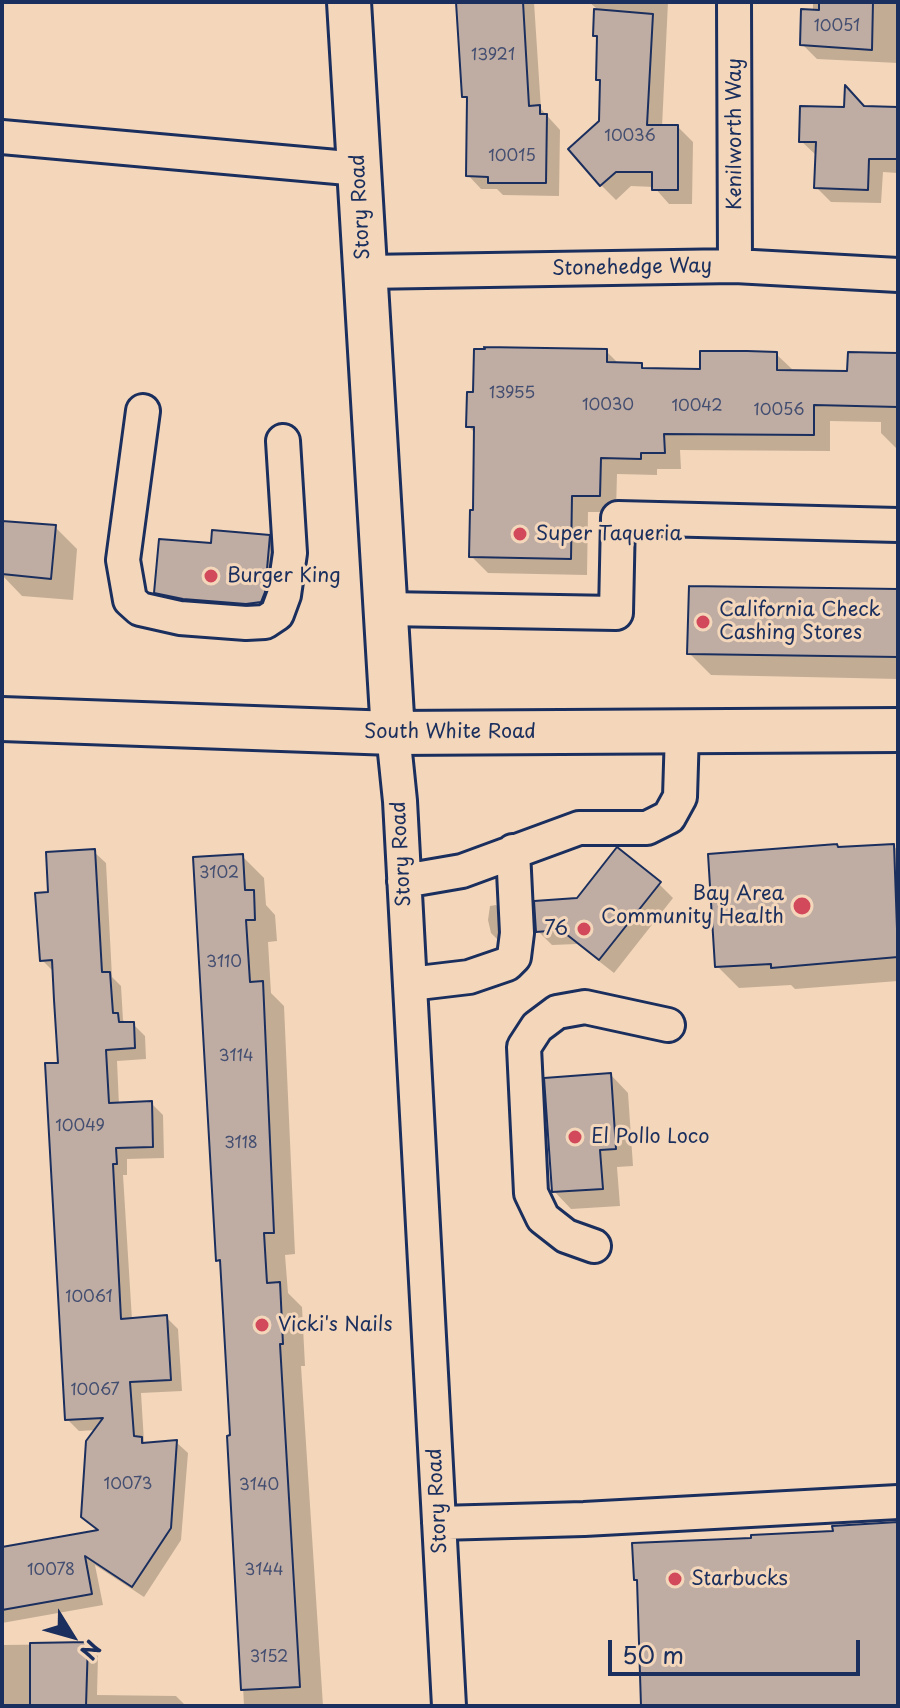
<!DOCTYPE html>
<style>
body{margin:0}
#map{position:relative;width:900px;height:1708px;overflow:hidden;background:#f4d7ba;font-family:"Playpen Sans",sans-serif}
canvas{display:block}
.frame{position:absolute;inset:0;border:4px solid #1b2f5e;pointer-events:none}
.north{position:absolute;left:32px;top:1596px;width:80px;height:80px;-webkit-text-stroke:6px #f4d7ba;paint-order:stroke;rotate:127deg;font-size:22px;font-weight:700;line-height:32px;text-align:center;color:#1b2f5e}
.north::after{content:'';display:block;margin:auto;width:28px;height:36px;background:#1b2f5e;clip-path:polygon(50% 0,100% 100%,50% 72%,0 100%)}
.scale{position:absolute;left:608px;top:1640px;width:252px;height:36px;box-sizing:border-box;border:4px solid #1b2f5e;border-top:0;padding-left:10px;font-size:24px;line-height:28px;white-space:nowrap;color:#1b2f5e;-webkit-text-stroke:6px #f4d7ba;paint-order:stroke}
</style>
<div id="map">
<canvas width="900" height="1708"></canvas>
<div class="frame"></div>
<div class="north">N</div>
<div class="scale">50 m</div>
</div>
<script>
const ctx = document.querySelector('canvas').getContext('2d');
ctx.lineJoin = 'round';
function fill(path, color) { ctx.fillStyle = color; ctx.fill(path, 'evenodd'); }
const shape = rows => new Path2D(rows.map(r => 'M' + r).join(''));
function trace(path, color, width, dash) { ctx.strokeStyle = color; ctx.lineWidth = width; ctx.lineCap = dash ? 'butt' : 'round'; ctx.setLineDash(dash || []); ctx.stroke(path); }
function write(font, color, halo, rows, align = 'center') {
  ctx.font = font + ' "Playpen Sans",sans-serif'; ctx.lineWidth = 6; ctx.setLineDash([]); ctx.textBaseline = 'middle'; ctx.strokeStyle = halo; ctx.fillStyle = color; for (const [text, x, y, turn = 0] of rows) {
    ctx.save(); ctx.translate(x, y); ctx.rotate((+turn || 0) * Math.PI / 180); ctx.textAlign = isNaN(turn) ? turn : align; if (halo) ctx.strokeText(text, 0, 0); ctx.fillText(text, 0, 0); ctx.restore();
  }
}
fill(shape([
 [458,2,534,2,541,109,560,130,559,196,503,195,497,189,481,189,468,175,469,102,464,96],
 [589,2,668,2,662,127,678,127,693,142,692,204,669,204,654,187,631,186,616,200,601,185,602,83,598,79,599,39,595,35,596,8],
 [813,2,898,2,898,63,817,59,802,44,813,12],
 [865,108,898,109,898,173,883,172,881,203,831,202,816,187,816,155,801,141],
 [606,351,619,364,641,365,647,371,702,371,776,354,793,370,849,373,898,355,898,450,881,433,881,422,830,421,830,451,680,450,681,469,657,469,657,475,617,474,616,512,588,512,587,575,488,573,471,556,475,512,476,434,468,426],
 [55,527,77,549,73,600,22,596,2,575,2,553],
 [269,537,291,559,287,615,179,614,156,592,213,545],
 [898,591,898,679,711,675,689,653],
 [893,846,898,850,898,981,795,989,791,985,739,988,717,966,840,849],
 [94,852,106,863,112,977,121,986,123,1020,127,1024,133,1024,145,1036,146,1059,117,1061,119,1105,151,1103,163,1115,164,1158,127,1159,127,1175,123,1175,132,1320,166,1317,178,1329,182,1391,141,1393,144,1442,147,1444,176,1442,188,1453,181,1540,144,1597,95,1565,103,1605,2,1623,2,1549,99,1532,83,1516,97,1430,79,1431,67,1419,60,1065,53,971,42,960,51,894],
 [242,856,264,878,266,905,275,915,277,941,268,942,271,993,284,1006,295,1254,285,1255,288,1293,302,1307,305,1366,301,1366,323,1706,244,1706,222,1264,218,1260],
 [659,884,673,898,614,973,577,944,552,945,538,931,578,900],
 [496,905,501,911,502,939,497,939,491,933,488,920,490,906],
 [611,1075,628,1093,633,1166,617,1167,620,1206,571,1209,554,1191],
 [87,1644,98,1656,97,1695,176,1696,186,1706,2,1706,2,1645]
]), '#0003');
const building = shape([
 [456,2,523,2,529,106,540,105,540,114,547,114,546,183,488,183,488,177,466,176,467,97,462,97,456,2],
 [819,2,873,2,872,50,800,45,801,9,819,10,819,2],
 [594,9,653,14,647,125,678,125,678,190,652,190,652,172,616,172,600,186,568,149,599,121,600,80,596,80,597,36,593,36,594,9],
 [845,85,864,106,898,107,898,159,869,159,868,190,814,188,816,142,799,142,800,106,844,107,845,85],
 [484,347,607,349,607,362,642,363,642,368,700,369,700,351,747,351,777,352,777,370,847,371,848,352,898,353,898,407,814,405,814,435,664,434,665,453,641,453,641,459,601,458,600,496,572,496,571,559,469,557,470,510,473,510,474,427,466,427,467,392,473,392,474,349,485,349,484,347],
 [2,521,56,525,51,579,2,574,2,521],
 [212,530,270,535,265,592,261,602,246,604,183,599,154,593,159,539,211,543,212,530],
 [689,586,898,589,898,657,687,654,689,586],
 [837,844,838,847,894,844,898,957,771,968,771,964,715,967,708,854,837,844],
 [617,847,661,882,599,960,561,930,536,932,534,901,577,898,617,847],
 [95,849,102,972,110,972,113,1013,118,1013,119,1022,134,1022,135,1048,106,1050,109,1103,152,1101,153,1147,116,1148,117,1164,113,1164,121,1319,167,1315,171,1380,130,1382,134,1436,142,1437,142,1443,177,1440,171,1528,132,1587,85,1556,92,1594,2,1610,2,1547,98,1530,81,1517,86,1441,103,1418,65,1420,45,1063,58,1063,54,1000,52,960,40,961,35,893,48,892,46,852,95,849],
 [243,854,245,890,254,890,255,920,246,920,250,982,263,981,274,1233,264,1233,267,1283,280,1282,283,1344,280,1344,300,1687,241,1690,227,1436,230,1435,225,1347,220,1260,216,1261,193,857,243,854],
 [611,1073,616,1149,600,1150,603,1189,552,1192,544,1078,611,1073],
 [898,1522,898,1706,641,1706,637,1580,634,1580,632,1543,751,1538,751,1535,833,1531,832,1526,898,1522],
 [88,1642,86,1706,30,1706,30,1643,88,1642]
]);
fill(building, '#bfada4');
trace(building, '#1b2f5e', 2);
const minor = shape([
 [734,2,735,266],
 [2,137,359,169],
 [365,272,735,266,898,275],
 [143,411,123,560,130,600,140,609,180,618,246,623,265,622,277,614,284,595,290,553,283,441],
 [386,609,616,613,618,518,898,525],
 [393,733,400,801,449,1706],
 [404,881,462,871,579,828,647,828,669,817,680,797,682,731],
 [410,984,469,977,507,964,514,957,517,933,513,851],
 [594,1246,566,1236,543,1218,531,1193,524,1047,537,1027,557,1012,585,1007,668,1025],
 [439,1523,584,1519,898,1502]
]);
const major = shape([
 [349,2,393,733],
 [2,719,393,733,898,730]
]);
trace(minor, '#1b2f5e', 38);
trace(major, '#1b2f5e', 48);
trace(minor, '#f4d7ba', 32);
trace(major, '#f4d7ba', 42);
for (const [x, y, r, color] of [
 [520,534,8,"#d1495b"],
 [211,576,8,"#d1495b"],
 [703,622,8,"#d1495b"],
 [802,906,10,"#d1495b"],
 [584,929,8,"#d1495b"],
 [575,1137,8,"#d1495b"],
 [262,1325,8,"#d1495b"],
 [675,1579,8,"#d1495b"]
]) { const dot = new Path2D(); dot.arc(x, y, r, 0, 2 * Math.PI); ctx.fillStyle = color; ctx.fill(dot); trace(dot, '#f4d7ba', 3); }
write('16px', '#444e70', null, [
 ["10051",837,27],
 ["13921",493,56],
 ["10036",630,137],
 ["10015",512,157],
 ["13955",512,394],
 ["10030",608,406],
 ["10042",697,407],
 ["10056",779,411],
 ["3102",219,874],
 ["3110",224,963],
 ["3114",236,1057],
 ["10049",80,1127],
 ["3118",241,1144],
 ["10061",89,1298],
 ["10067",95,1391],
 ["10073",128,1485],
 ["3140",259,1486],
 ["10078",51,1571],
 ["3144",264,1571],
 ["3152",269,1658]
]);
write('20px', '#1b2f5e', '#f4d7ba', [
 ["Kenilworth Way",735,134,-90],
 ["Story Road",361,207,-93],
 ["Stonehedge Way",632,268,-1],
 ["South White Road",450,732],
 ["Story Road",402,854,-93],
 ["Story Road",438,1501,-93]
]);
write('20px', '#1b2f5e', '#f4d7ba', [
 ["Super Taqueria",536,534],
 ["Burger King",227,576],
 ["California Check",719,610],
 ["Cashing Stores",719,633],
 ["Bay Area",784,894,"right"],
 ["Community Health",784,917,"right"],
 ["76",568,929,"right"],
 ["El Pollo Loco",591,1137],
 ["Vicki's Nails",278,1325],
 ["Starbucks",691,1579]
], 'left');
</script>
